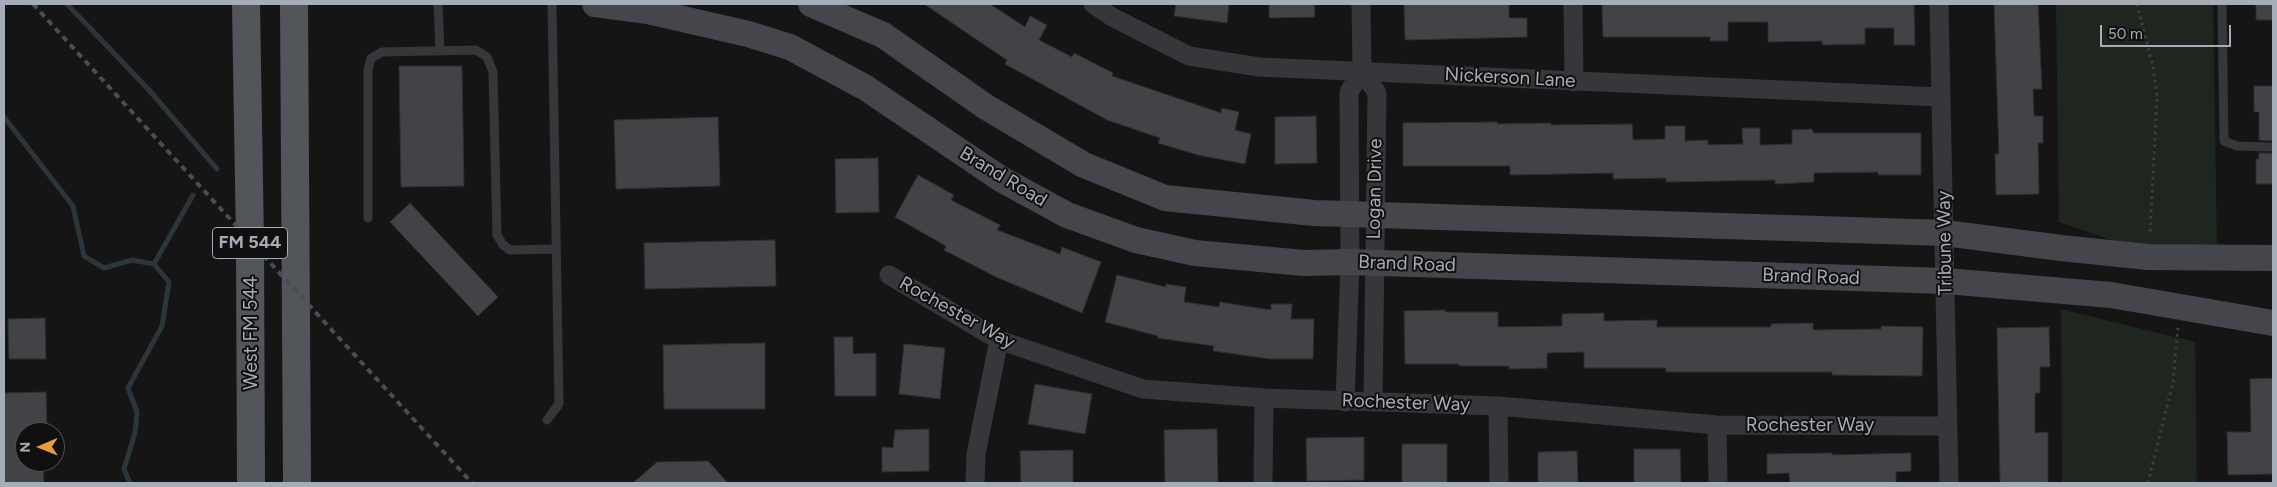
<!DOCTYPE html>
<style>
body{margin:0}
#map{position:relative;width:2277px;height:487px;overflow:hidden;background:#151516;font-family:Figtree,sans-serif}
canvas{display:block}
.frame{position:absolute;inset:0;border:5px solid #a7adb6;pointer-events:none}
.north{position:absolute;left:15px;top:422px;width:50px;height:50px;box-sizing:border-box;background:#101011;border:1px solid #4c4f53;border-radius:50%;rotate:269deg;font-size:14px;font-weight:700;line-height:20px;text-align:center;color:#a7adb6}
.north::after{content:'';display:block;margin:auto;width:18px;height:22px;background:#e99e3a;clip-path:polygon(50% 0,100% 100%,50% 72%,0 100%)}
.scale{position:absolute;left:2100px;top:25px;width:131px;height:22px;box-sizing:border-box;border:2px solid #a7adb6;border-top:0;padding-left:6px;font-size:15px;line-height:18px;white-space:nowrap;color:#a7adb6;-webkit-text-stroke:4px #101011;paint-order:stroke}
</style>
<div id="map">
<canvas width="2277" height="487"></canvas>
<div class="frame"></div>
<div class="north">N</div>
<div class="scale">50 m</div>
</div>
<script>
const ctx = document.querySelector('canvas').getContext('2d');
ctx.lineJoin = 'round';
function fill(path, color) { ctx.fillStyle = color; ctx.fill(path, 'evenodd'); }
const shape = rows => new Path2D(rows.map(r => 'M' + r).join(''));
function trace(path, color, width, dash) { ctx.strokeStyle = color; ctx.lineWidth = width; ctx.lineCap = dash ? 'butt' : 'round'; ctx.setLineDash(dash || []); ctx.stroke(path); }
function write(font, color, halo, rows, align = 'center') {
  ctx.font = font + ' Figtree,sans-serif'; ctx.lineWidth = 4; ctx.setLineDash([]); ctx.textBaseline = 'middle'; ctx.strokeStyle = halo; ctx.fillStyle = color; for (const [text, x, y, turn = 0] of rows) {
    ctx.save(); ctx.translate(x, y); ctx.rotate((+turn || 0) * Math.PI / 180); ctx.textAlign = isNaN(turn) ? turn : align; if (halo) ctx.strokeText(text, 0, 0); ctx.fillText(text, 0, 0); ctx.restore();
  }
}
fill(shape([
 [2056,4,2213,4,2217,248,2123,244,2059,222],
 [2061,309,2195,342,2197,483,2062,483]
]), '#1f261f');
trace(shape([
 [67,4,149,90,217,169],
 [4,117,73,206,84,256,104,268,132,260,154,264,169,282,162,326,128,388,137,412,135,433,124,469,130,483],
 [154,264,193,195]
]), '#2b353a', 5);
const building = shape([
 [924,4,990,4,1025,27,1030,16,1047,25,1039,40,1072,57,1074,53,1113,73,1112,76,1221,113,1222,108,1239,112,1235,130,1251,134,1245,164,1198,155,1158,143,1160,138,1107,120,1005,64,1007,60,924,4],
 [1176,4,1229,4,1227,23,1174,16,1176,4],
 [1269,4,1314,4,1315,17,1269,18,1269,4],
 [1404,4,1509,4,1509,18,1527,18,1527,37,1405,40,1404,4],
 [1602,4,1914,4,1915,45,1894,45,1894,28,1865,28,1865,44,1823,45,1822,41,1768,42,1768,22,1728,22,1728,41,1710,41,1710,37,1603,37,1602,4],
 [1994,4,2038,4,2042,89,2033,89,2034,116,2043,116,2043,143,2038,143,2039,194,1996,195,1995,154,1999,154,1994,4],
 [2256,4,2273,4,2273,20,2256,20,2256,4],
 [399,66,462,66,464,186,401,187,399,66],
 [2254,86,2273,86,2273,141,2259,140,2259,112,2254,112,2254,86],
 [1316,116,1317,163,1275,164,1275,117,1316,116],
 [718,117,720,186,616,189,614,120,718,117],
 [1497,122,1497,124,1551,123,1551,125,1632,124,1633,140,1665,139,1665,126,1685,126,1685,141,1708,140,1708,145,1743,144,1742,128,1760,128,1760,145,1792,144,1792,130,1812,129,1813,133,1921,133,1921,175,1878,175,1878,172,1814,173,1814,182,1775,184,1775,180,1666,182,1666,178,1613,179,1613,173,1510,175,1510,166,1403,166,1403,123,1497,122],
 [2259,153,2273,153,2273,184,2256,184,2256,159,2259,159,2259,153],
 [878,158,879,212,836,213,835,159,878,158],
 [918,175,954,195,951,200,1000,225,997,230,1060,254,1062,247,1101,262,1082,313,996,277,944,250,946,246,895,217,918,175],
 [410,203,498,297,478,316,390,222,410,203],
 [775,240,776,286,645,289,644,243,775,240],
 [1117,275,1166,287,1166,284,1186,287,1184,302,1219,307,1220,302,1271,310,1271,304,1292,304,1291,319,1314,319,1313,359,1271,359,1213,351,1214,346,1158,338,1158,336,1105,322,1117,275],
 [1445,310,1445,312,1498,312,1498,327,1562,326,1562,314,1604,313,1604,321,1657,320,1657,327,1771,327,1771,324,1813,323,1813,330,1881,329,1881,326,1923,327,1922,376,1832,375,1832,372,1666,372,1666,368,1584,368,1584,352,1547,353,1547,368,1509,369,1509,366,1459,366,1459,364,1405,364,1404,311,1445,310],
 [45,318,46,359,9,359,8,319,45,318],
 [2049,327,2050,367,2040,367,2040,393,2035,393,2035,433,2048,432,2048,483,2000,483,1997,328,2049,327],
 [834,337,853,337,853,354,876,353,876,396,835,396,834,337],
 [765,343,765,409,664,409,663,345,765,343],
 [904,344,945,348,940,399,899,394,904,344],
 [2273,378,2273,474,2228,475,2227,432,2251,432,2250,379,2273,378],
 [1035,384,1092,394,1085,434,1028,424,1035,384],
 [46,392,47,431,25,432,25,462,43,462,44,483,4,483,4,393,46,392],
 [929,429,929,471,882,472,882,447,893,448,895,430,929,429],
 [1217,429,1218,483,1165,483,1164,430,1217,429],
 [1364,437,1364,480,1307,481,1306,438,1364,437],
 [1402,444,1447,444,1447,483,1402,483,1402,444],
 [1634,449,1680,449,1681,483,1634,483,1634,449],
 [1073,450,1073,483,1021,483,1020,451,1073,450],
 [1577,451,1578,483,1538,483,1538,452,1577,451],
 [1832,453,1832,455,1911,453,1911,471,1896,472,1896,483,1790,483,1789,473,1767,474,1767,454,1832,453],
 [708,461,728,483,633,483,657,462,708,461]
]);
fill(building, '#414346');
trace(building, '#2f2f32', 1);
trace(shape([
 [2137,4,2153,66,2157,95,2150,235],
 [2148,483,2173,382,2178,327]
]), '#3c3e42', 3, [2.5, 4]);
trace(shape([
 [438,4,440,51],
 [2222,4,2224,141,2237,146,2273,147],
 [368,218,368,70,371,58,382,52,476,50,487,57,493,72,497,235,503,245,510,250,556,249],
 [547,420,559,404,552,4]
]), '#36373b', 9);
trace(shape([
 [1093,4,1112,17,1189,56,1259,67,1941,97],
 [1573,4,1574,82],
 [1939,4,1949,483],
 [1362,71,1377,93,1373,402],
 [889,275,999,340,1143,389,1264,398,1498,406,1717,425,1948,426],
 [1345,402,1350,262,1349,92,1362,71,1361,4],
 [1498,406,1499,483],
 [1717,425,1718,483],
 [975,483,976,454,999,340],
 [1263,483,1264,398]
]), '#36373b', 19);
trace(shape([
 [595,4,648,11,748,34,790,47,866,88,1001,179,1067,215,1136,240,1195,253,1304,263,1350,262,1946,281,2111,295,2273,323],
 [811,4,883,35,986,107,1084,165,1165,198,1314,213,1945,233,2061,248,2148,257,2273,258]
]), '#44464b', 26);
trace(shape([
 [246,4,250,242,251,483],
 [294,4,297,483]
]), '#52555a', 28);
trace(shape([
 [33,4,472,483]
]), '#4b4d52', 4, [6, 5]);
for (const [x, y, w] of [
 [250,243,75]
]) { const box = new Path2D(); box.roundRect(x - w / 2, y - 15.5, w, 31, 4); ctx.fillStyle = '#101011'; ctx.fill(box); trace(box, '#a7adb6', 1); }
write('bold 18px', '#a7adb6', null, [
 ["FM 544",250,243]
]);
write('19px', '#a7adb6', '#101011', [
 ["Nickerson Lane",1510,78,3],
 ["Brand Road",1003,177,31],
 ["Logan Drive",1375,189,-89],
 ["Tribune Way",1945,243,-91],
 ["Brand Road",1407,264,2],
 ["Brand Road",1811,277,2],
 ["Rochester Way",957,313,29],
 ["West FM 544",251,333,-90],
 ["Rochester Way",1406,403,2],
 ["Rochester Way",1810,425]
]);
</script>
